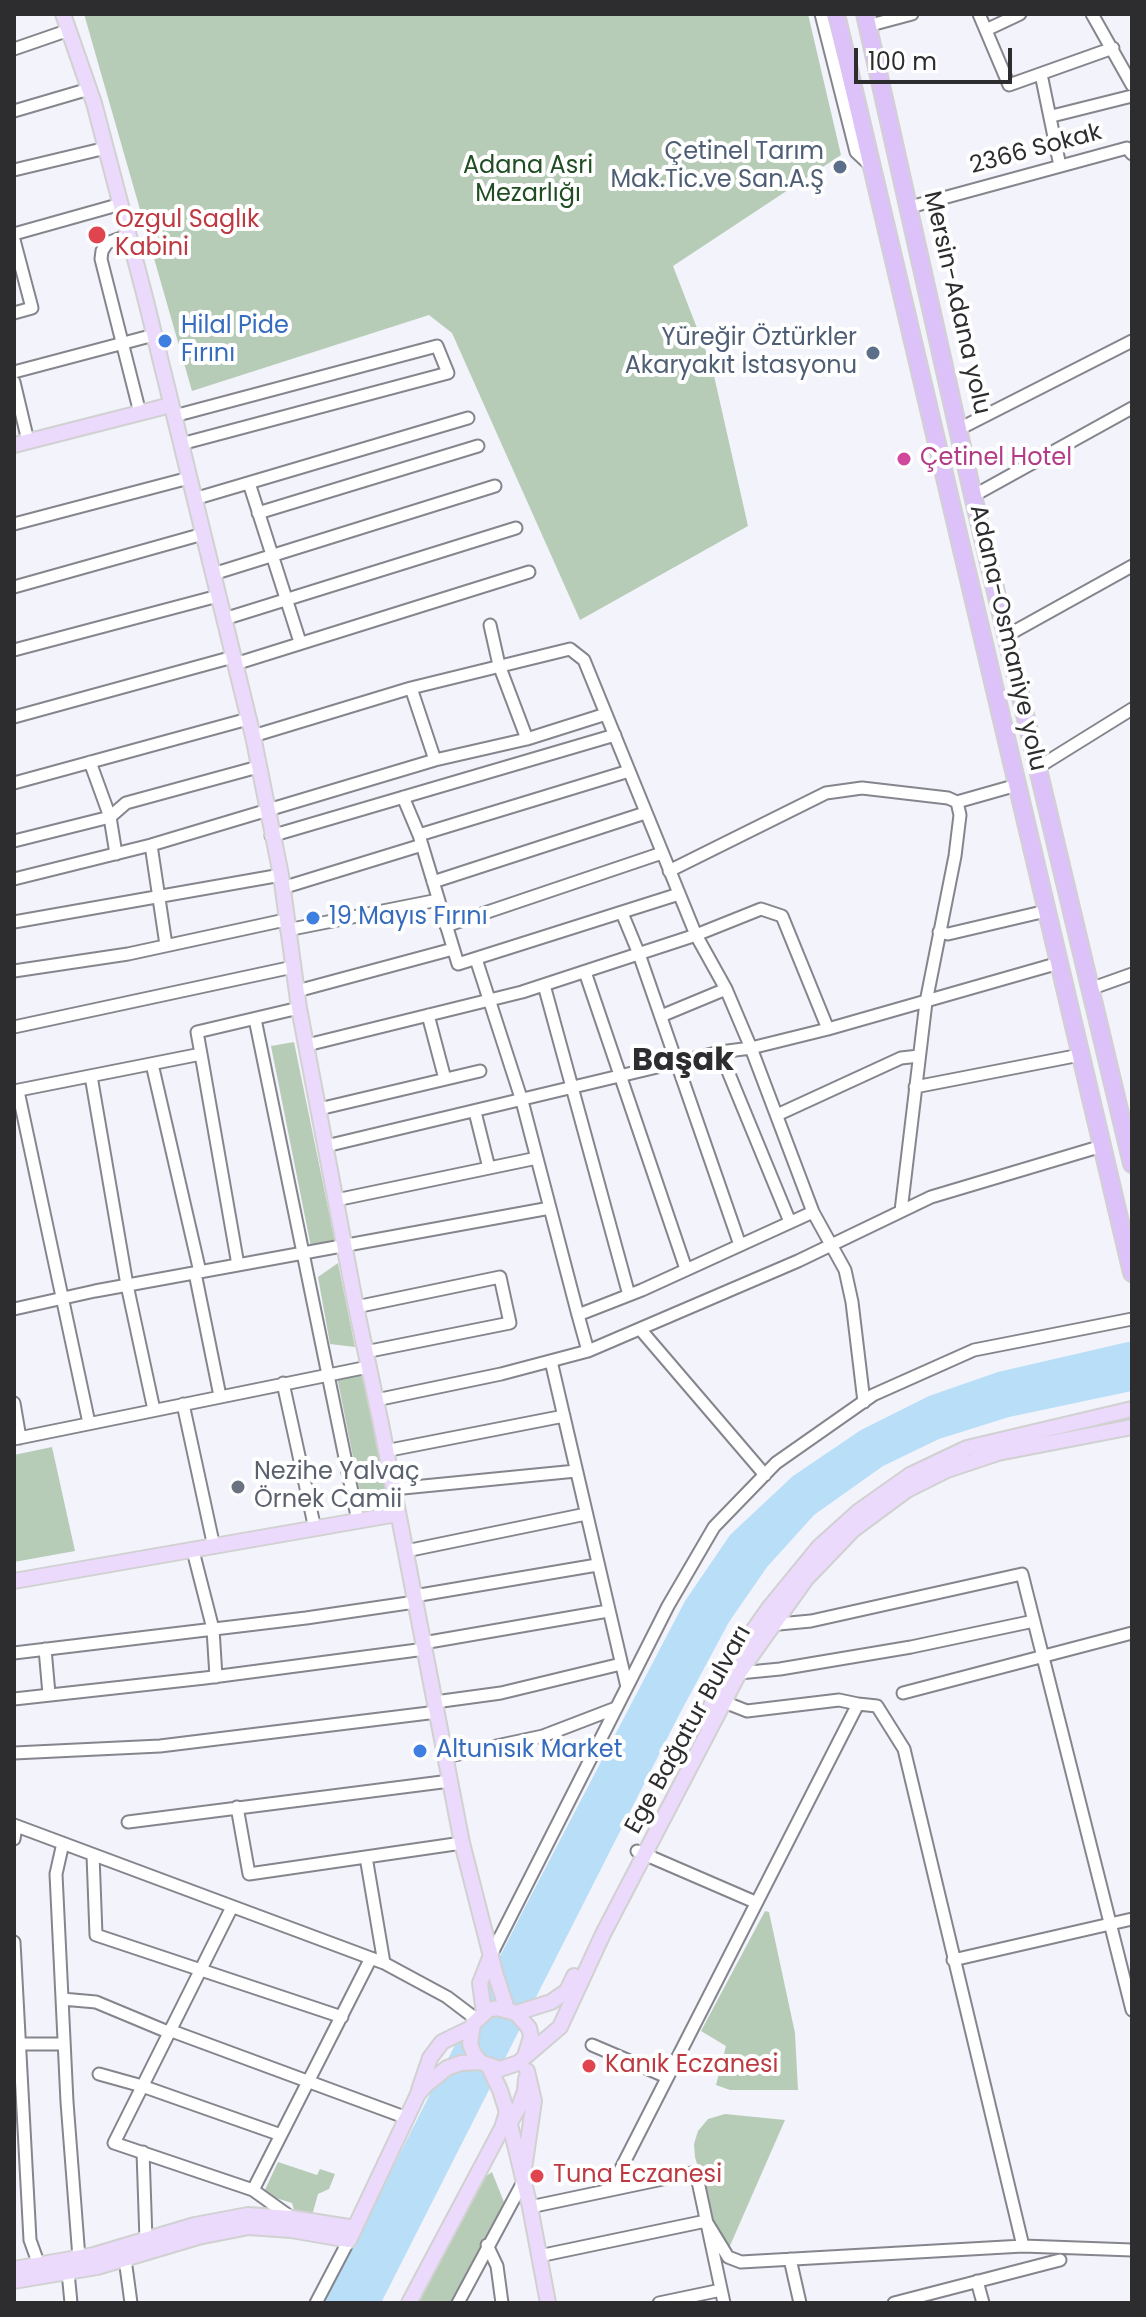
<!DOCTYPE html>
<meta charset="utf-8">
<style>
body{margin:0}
#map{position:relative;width:1146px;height:2317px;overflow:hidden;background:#f3f3fb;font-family:Poppins,sans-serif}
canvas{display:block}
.frame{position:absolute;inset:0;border:16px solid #2d2d30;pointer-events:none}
.scale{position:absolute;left:854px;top:48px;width:158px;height:36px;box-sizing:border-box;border:4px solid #2d2d30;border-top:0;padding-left:10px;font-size:24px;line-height:28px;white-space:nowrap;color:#2d2d30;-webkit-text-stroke:6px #fff;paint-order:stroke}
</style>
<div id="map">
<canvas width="1146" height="2317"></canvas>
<div class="frame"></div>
<div class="scale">100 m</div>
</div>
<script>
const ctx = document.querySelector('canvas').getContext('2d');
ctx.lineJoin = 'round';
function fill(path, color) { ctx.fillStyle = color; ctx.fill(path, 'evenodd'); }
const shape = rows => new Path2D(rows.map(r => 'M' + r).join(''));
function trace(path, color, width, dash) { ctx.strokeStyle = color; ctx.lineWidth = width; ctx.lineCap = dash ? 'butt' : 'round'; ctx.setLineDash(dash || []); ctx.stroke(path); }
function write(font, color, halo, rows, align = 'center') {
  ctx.font = font + ' Poppins,sans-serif'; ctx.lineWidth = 8; ctx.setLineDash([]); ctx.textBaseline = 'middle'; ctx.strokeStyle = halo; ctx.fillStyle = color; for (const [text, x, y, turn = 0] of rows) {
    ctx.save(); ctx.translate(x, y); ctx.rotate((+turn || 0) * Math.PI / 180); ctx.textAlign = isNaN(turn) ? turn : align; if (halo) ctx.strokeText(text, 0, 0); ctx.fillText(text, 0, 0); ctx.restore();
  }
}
fill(shape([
 [84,14,808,14,841,155,673,266,712,367,748,526,580,620,452,333,429,315,192,391],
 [294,1042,335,1242,311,1247,271,1046],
 [338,1263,355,1347,330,1344,318,1277],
 [362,1372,388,1502,363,1507,337,1377],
 [52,1447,75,1551,14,1562,14,1455],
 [765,1911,769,1912,795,2033,798,2090,730,2090,716,2085,726,2046,701,2031],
 [725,2114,785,2120,729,2248,722,2249,695,2157,694,2144,698,2131,708,2119],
 [278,2162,317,2175,320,2169,335,2174,329,2189,318,2194,313,2212,295,2213,292,2203,263,2194],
 [492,2172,504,2202,453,2303,418,2303,486,2176]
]), '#b7ccb6');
fill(shape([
 [1132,1341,1132,1391,1009,1417,939,1439,883,1466,814,1515,767,1567,729,1622,679,1715,381,2303,324,2303,523,1911,685,1601,730,1535,793,1476,861,1430,929,1396,998,1372]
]), '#b8def8');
const minor = shape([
 [821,14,856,152,870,165],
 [979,14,1009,85,1113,48],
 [1092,14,1132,85],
 [867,26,912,14],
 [986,30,1020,14],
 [14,49,69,30],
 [1041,74,1060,166],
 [14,111,89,89],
 [1052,116,1132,96],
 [14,170,106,148],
 [910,207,1127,148,1132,154],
 [14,234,121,204],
 [129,235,107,243,102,251,101,259,140,413],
 [14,240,32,308,14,313],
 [14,372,154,335],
 [14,382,28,441],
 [174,416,437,346,448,373,181,444],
 [959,429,1132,341],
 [249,483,300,642],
 [973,496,1132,408],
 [194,499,468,418],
 [258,513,478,446],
 [14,524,189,478],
 [213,574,495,486],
 [14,587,203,534],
 [224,619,516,528],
 [490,625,499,665,527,739],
 [1006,636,1132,566],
 [14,650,218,596],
 [235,664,529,572],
 [411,688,435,760],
 [14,717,233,657],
 [253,736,411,688,570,649,584,660,696,935,726,989,751,1048,828,1029,1059,963],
 [90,762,110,817,116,854],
 [1037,768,1132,709],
 [14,783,248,719],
 [403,797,419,835,458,964,679,894],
 [957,802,1017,785],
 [419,835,629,771],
 [271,836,615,735],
 [14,841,110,817,126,803,258,767],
 [151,845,166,945],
 [669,871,826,793,862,788,948,798,957,802,960,815,955,856,926,1002,901,1211],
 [14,879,151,845,435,760,527,739,606,714],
 [433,882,645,813],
 [282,888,422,845],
 [622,913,639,954,740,1245],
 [14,922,281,875],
 [446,926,662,853],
 [287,930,438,900],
 [939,932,948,934,1046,911],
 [476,959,522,1101,578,1315],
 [14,971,128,954,285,920],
 [585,972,686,1269],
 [544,985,629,1295],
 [1090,989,1132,974],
 [297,991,453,949],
 [428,1015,445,1079],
 [661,1016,726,989],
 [255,1019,358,1521],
 [14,1027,293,967],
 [307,1045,522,992,696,935,761,909,782,916,828,1029],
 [720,1052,790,1222],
 [201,1054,238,1265],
 [152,1064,200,1272],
 [91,1076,127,1285,154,1410],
 [915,1087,1080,1055],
 [14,1091,201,1054,197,1032,299,1008],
 [18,1091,89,1423],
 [319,1109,480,1071],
 [475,1112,489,1168],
 [777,1115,901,1058,919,1056],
 [326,1146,720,1052,751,1048,813,1212,845,1270,852,1302,864,1402],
 [336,1200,537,1158],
 [195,1273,220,1396],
 [356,1307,500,1277,510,1323,365,1352],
 [14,1309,95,1291,550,1208],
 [640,1329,765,1475],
 [588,1351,798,1261,931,1197,1102,1146],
 [283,1383,315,1529],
 [376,1400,501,1374,588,1351,578,1315,642,1290,813,1212],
 [14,1403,20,1438],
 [183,1404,214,1547],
 [14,1439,368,1367],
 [385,1451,564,1416],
 [393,1489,576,1471],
 [193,1551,213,1629,216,1677],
 [406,1551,586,1514],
 [414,1596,597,1565],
 [768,1625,811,1621,1022,1574,1132,2010],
 [423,1643,608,1611],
 [45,1649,49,1694],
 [14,1653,306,1618,415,1602],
 [739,1673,780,1669,911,1647,1034,1621],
 [627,1687,668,1606,714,1527,776,1463,873,1395,974,1350,1132,1319],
 [903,1693,1132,1633],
 [14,1699,205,1678,425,1649],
 [435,1702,501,1693,621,1664],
 [724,1702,747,1711,839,1700,858,1704],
 [14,1753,160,1746,437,1712],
 [445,1757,543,1736,616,1708],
 [237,1807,249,1874,462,1843],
 [128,1822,450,1781],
 [14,1825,384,1963,447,1997,476,2019],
 [14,1839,16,1826],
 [63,1843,56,1874,67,2102,79,2258],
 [637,1851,755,1902],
 [93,1855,96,1935,342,2017],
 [366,1857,384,1963],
 [232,1907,114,2143,253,2190,292,2218],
 [14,1942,30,2240,39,2265],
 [491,1955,627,1687,551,1361],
 [953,1960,1132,1919],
 [62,1999,96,2002,168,2032],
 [169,2030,407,2118],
 [20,2044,64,2044],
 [592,2045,667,2077],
 [99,2074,142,2086,281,2135],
 [143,2152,146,2240],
 [253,2190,371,1958],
 [530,2207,696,2172,724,2303],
 [487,2245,497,2266,502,2303],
 [1023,2246,1132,2250],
 [539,2256,706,2221,728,2257,741,2262,1023,2246,904,1749,877,1706,858,1704,610,2190],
 [125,2259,131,2303],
 [790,2259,800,2303],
 [68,2272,71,2303],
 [977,2281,983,2303],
 [316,2303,349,2240],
 [458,2303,523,2182],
 [659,2303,721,2290],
 [894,2303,1060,2260]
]);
const major = shape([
 [63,14,94,103,145,297,253,736,281,875,299,1008,356,1307,381,1424,462,1843,496,1976,507,2009],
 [14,445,171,405],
 [14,1581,397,1514],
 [703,1722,736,1655,769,1608,819,1547,859,1511,910,1475,967,1448,1132,1409],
 [484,2013,480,1983,491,1955],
 [516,2013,551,2002,567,1991,574,1976],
 [525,2056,531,2037,529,2028,516,2013,497,2008,488,2010,473,2024,470,2044,474,2054,480,2062,500,2069,518,2063,560,2027,603,1934,739,1673,806,1579,853,1530,907,1490,947,1470,998,1453,1132,1427],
 [419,2090,430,2058,442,2042,471,2028],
 [507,2112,530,2207,548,2303],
 [508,2126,519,2107,525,2091,526,2079],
 [524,2169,534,2101,527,2071],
 [14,2269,94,2255,195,2225,248,2215,292,2218,355,2228],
 [14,2281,97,2267,198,2237,249,2227,291,2230,349,2240,418,2094,427,2084,447,2068,461,2063,480,2062],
 [409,2303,502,2128,507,2112,500,2090,489,2067]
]);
const highway = shape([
 [836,14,1132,1273],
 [865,14,973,496,1132,1164]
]);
trace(minor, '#85858d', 15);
trace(major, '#d1d1d1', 18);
trace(highway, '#d1d1d1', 20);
trace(minor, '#fff', 11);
trace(major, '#ebdafb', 14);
trace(highway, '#ddc2f9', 16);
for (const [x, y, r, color] of [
 [840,167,8,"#5c6f8a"],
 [97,235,10,"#e0444e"],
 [165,341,8,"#3f7fe0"],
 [873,353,8,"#5c6f8a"],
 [904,459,8,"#d1479c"],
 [313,918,8,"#3f7fe0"],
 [238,1487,8,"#6b7280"],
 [420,1751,8,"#3f7fe0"],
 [589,2066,8,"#e0444e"],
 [537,2176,8,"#e0444e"]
]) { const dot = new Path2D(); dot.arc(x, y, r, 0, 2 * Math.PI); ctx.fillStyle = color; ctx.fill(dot); trace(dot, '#fff', 3); }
write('24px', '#2d2d30', '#fff', [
 ["2366 Sokak",1036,150,-15],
 ["Mersin-Adana yolu",956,303,77],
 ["Adana-Osmaniye yolu",1007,638,77],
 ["Ege Bağatur Bulvarı",689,1730,-61]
]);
write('24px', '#4e5e75', '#fff', [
 ["Çetinel Tarım",824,153],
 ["Mak.Tic.ve San.A.Ş",824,181],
 ["Yüreğir Öztürkler",857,339],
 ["Akaryakıt İstasyonu",857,367]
], 'right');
write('24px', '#214d23', '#fff', [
 ["Adana Asri",528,167],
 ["Mezarlığı",528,195]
]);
write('24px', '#be3a42', '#fff', [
 ["Ozgul Saglık",115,221],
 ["Kabini",115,249],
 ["Kanık Eczanesi",605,2066],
 ["Tuna Eczanesi",553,2176]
], 'left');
write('24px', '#366cbe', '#fff', [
 ["Hilal Pide",181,327],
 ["Fırını",181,355],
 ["19 Mayıs Fırını",329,918],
 ["Altunısık Market",436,1751]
], 'left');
write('24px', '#b23c85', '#fff', [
 ["Çetinel Hotel",920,459]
], 'left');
write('24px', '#5b616d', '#fff', [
 ["Nezihe Yalvaç",254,1473],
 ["Örnek Camii",254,1501]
], 'left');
write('bold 32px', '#2d2d30', '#fff', [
 ["Başak",683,1062]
]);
</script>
